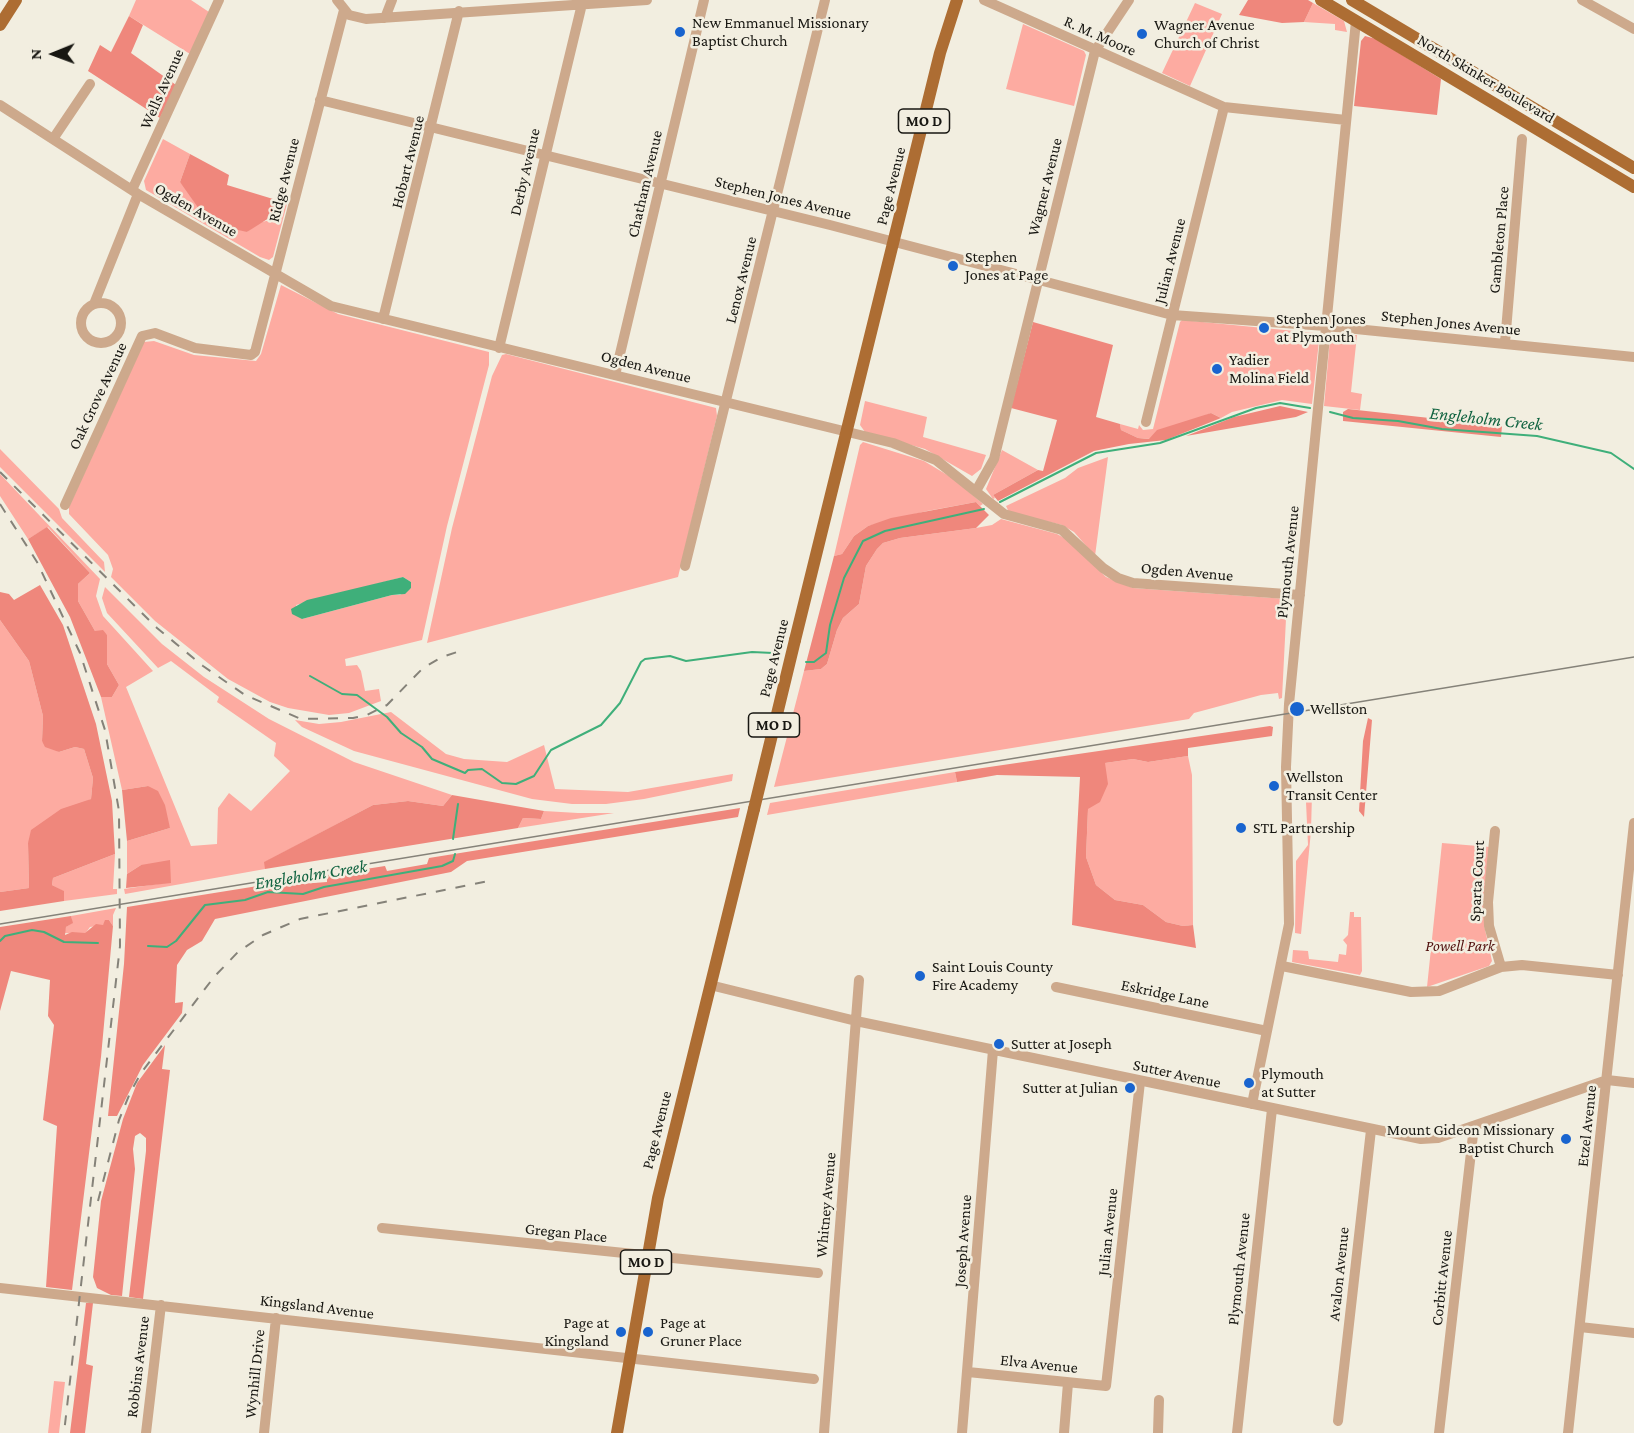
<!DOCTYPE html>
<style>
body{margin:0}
#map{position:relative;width:1634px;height:1433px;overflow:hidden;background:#f2eee0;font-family:"Crimson Pro",serif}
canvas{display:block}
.north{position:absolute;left:24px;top:24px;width:60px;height:60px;-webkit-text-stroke:4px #f2eee0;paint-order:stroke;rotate:269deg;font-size:16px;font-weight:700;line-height:24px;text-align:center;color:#181712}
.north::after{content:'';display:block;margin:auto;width:21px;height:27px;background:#181712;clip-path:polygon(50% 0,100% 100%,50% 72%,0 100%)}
</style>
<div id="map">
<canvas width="1634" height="1433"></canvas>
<div class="north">N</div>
</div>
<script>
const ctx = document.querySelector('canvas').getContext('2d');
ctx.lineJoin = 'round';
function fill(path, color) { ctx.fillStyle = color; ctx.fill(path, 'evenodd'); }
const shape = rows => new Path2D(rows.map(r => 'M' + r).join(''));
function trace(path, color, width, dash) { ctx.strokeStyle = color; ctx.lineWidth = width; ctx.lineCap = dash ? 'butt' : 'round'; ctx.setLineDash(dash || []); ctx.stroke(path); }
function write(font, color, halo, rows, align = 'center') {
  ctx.font = font + ' "Crimson Pro",serif'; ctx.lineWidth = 5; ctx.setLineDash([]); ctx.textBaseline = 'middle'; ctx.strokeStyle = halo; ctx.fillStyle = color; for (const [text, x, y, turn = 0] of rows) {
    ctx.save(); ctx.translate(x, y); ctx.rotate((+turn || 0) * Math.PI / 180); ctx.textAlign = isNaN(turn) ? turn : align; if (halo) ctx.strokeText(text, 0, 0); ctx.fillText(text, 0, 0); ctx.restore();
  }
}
fill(shape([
 [136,0,191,0,209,12,190,54,129,16],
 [1195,3,1222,14,1190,86,1162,73],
 [1313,3,1344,21,1347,32,1335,30,1335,24,1304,22],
 [1023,24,1084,51,1086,55,1074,106,1006,89],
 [163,139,190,154,180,182,247,232,258,223,270,220,280,211,283,202,287,204,273,257,269,260,260,257,146,190,144,181],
 [281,285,338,314,489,352,489,365,447,526,422,640,345,659,346,666,357,665,361,671,365,691,379,689,381,701,349,713,329,715,288,708,270,702,228,679,155,621,111,577,113,569,108,555,69,514,69,507,144,342,154,341,194,355,256,361,261,354],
 [403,577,411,582,411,588,400,595,392,595,302,619,296,605],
 [1182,320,1315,333,1319,341,1312,404,1282,400,1232,412,1221,418,1211,413,1150,439,1138,438,1121,430,1120,424,1138,429,1139,425,1143,430,1153,429,1180,322],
 [1333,335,1357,335,1351,392,1362,394,1360,410,1324,406,1330,339],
 [506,354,716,408,717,416,678,577,427,643,452,528,492,376,502,355],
 [865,401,927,417,923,437,986,455,981,469,972,476,925,449,865,432,860,425],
 [863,442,924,461,954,479,983,504,980,506,976,502,927,511,868,526,854,536,842,554,834,556,860,445],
 [0,449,59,509,62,518,104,562,105,572,0,467],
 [1002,450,1038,470,993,495,995,498,993,499,986,489],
 [1108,457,1095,556,1074,532,1062,525,1009,512,1006,506,1065,478,1078,468],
 [0,474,100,579,96,596,103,616,153,671,126,687,191,846,217,844,218,808,229,793,251,811,290,771,274,756,276,743,217,702,219,697,171,661,158,668,107,613,102,598,105,587,162,644,204,677,269,719,354,762,452,795,443,806,408,801,373,805,265,862,265,869,125,894,124,889,171,882,141,865,127,874,127,841,170,828,148,786,122,790,101,697,112,697,119,685,107,664,107,635,95,631,78,601,78,584,90,573,48,527,28,539,0,496],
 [1001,519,1057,534,1066,539,1106,577,1133,588,1287,599,1282,698,1279,699,1278,693,1261,695,1194,713,1189,719,774,787,804,671,821,669,827,664,837,630,843,618,859,604,866,566,877,549,883,543,900,538,976,528,992,525],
 [0,620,29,661,43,716,42,741,59,752,75,747,84,749,93,778,91,799,81,804,28,843,29,888,0,892],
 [391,712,446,754,464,759,507,762,544,745,555,789,628,792,733,774,732,781,644,799,606,804,572,804,532,799,354,751,302,727,295,720,319,724,341,722],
 [1188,756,1192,775,1193,925,1183,926,1166,922,1143,905,1115,900,1096,885,1086,857,1088,809,1105,763,1133,759,1148,762],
 [955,772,957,782,767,815,770,803],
 [1312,794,1311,831,1301,934,1295,933,1296,861,1308,845,1306,802],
 [544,811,578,813,614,813,518,828,523,818,541,819],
 [1442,843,1490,847,1484,925,1492,961,1489,966,1427,987],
 [115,854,113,889,117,889,117,894,64,901,63,891,52,885,53,878],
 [116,908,113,915,113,926,109,920,103,925,90,927,85,934,64,933,66,927,72,923,71,916],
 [1350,912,1354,912,1354,917,1361,917,1362,971,1360,975,1292,962,1293,950,1308,951,1309,959,1338,962,1339,954,1346,955,1347,945,1343,940,1348,935],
 [54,1381,65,1382,59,1433,48,1433]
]), '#fdaba1');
fill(shape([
 [1248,0,1308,0,1313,3,1304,22,1282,23,1239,15],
 [129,16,143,25,131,53,176,85,160,118,88,71,100,45,111,52],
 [1365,36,1376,39,1441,79,1437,115,1354,106,1361,41],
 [190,154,229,175,227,185,283,202,280,211,247,232,221,226,204,216,180,182],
 [1033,322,1113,345,1096,417,1120,424,1121,430,1138,438,1149,439,1157,430,1211,413,1221,418,1166,440,1129,444,1094,451,998,501,993,495,1038,470,1043,471,1057,420,1011,408],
 [1280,406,1308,412,1296,417,1186,436,1234,417],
 [1348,409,1502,426,1501,437,1343,421,1343,412],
 [976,502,989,515,976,528,900,538,883,543,877,549,866,566,859,604,843,618,837,630,827,664,821,669,804,671,834,556,842,554,854,536,868,526,891,518],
 [47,527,90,573,78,584,78,601,95,631,103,630,107,635,107,664,119,685,112,697,101,697,70,617,28,539],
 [40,585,63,625,96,724,112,801,115,854,53,878,52,885,64,891,64,901,0,911,0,892,29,888,28,843,31,830,61,809,91,799,93,778,84,749,75,747,59,752,45,747,42,741,43,716,29,661,0,620,0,592,9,594,14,600],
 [1368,718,1372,720,1364,817,1359,811,1363,741],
 [1270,726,1273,727,1272,736,1188,748,1188,756,1148,762,1133,759,1105,763,1108,784,1100,802,1088,809,1086,857,1096,885,1115,900,1143,905,1166,922,1183,926,1193,925,1196,948,1072,925,1080,777,997,775,957,782,955,772],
 [148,786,158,791,165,805,170,828,127,841,122,790],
 [452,795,544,811,541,819,523,818,518,828,265,869,264,862,373,805,408,801,443,806],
 [740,808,738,817,467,861,451,872,215,919,202,941,187,950,177,965,175,1003,183,1002,182,1013,143,1065,117,1116,108,1116,124,964,127,907,295,880,300,884,327,882,327,875,385,866,387,871,427,864,429,858],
 [170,860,171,883,126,888,127,874,141,865],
 [71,916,73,923,66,927,65,935,72,932,85,933,96,924,103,925,105,920,109,920,113,926,101,1057,72,1290,46,1287,57,1126,43,1120,54,1025,48,1016,50,980,11,971,0,1011,0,927],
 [165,1045,162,1069,170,1070,143,1299,129,1297,146,1151,146,1138,140,1133,135,1136,133,1149,135,1169,122,1296,111,1295,97,1288,93,1277,101,1201,123,1119,137,1083],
 [86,1303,93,1303,86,1364,93,1366,85,1433,70,1433]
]), '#ef877c');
fill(shape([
 [403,577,411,582,411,588,405,594,392,595,302,619,292,614,291,609,307,600]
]), '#3faf7a');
trace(shape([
 [1330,412,1353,418,1398,421,1442,429,1537,436,1611,453,1634,469],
 [1000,502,1096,453,1160,443,1256,408,1280,403,1310,408],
 [806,662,814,662,826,653,830,625,844,578,863,541,885,531,984,509],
 [310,676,342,694,357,695,387,717,401,733,422,747,432,759,465,773,468,770,482,769,502,783,516,784,534,776,551,750,601,725,620,703,641,662,645,659,670,656,686,661,752,652,773,653],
 [453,839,458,804],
 [0,941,5,936,32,930,44,932,64,942,98,943],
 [148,946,167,947,176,941,205,905,245,900,268,892,303,894,324,887,442,866,453,861,455,854]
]), '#3faf7a', 2);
trace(shape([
 [337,0,349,15,366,19,647,0],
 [984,0,1224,107,1346,120],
 [1582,0,1634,29],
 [385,18,392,0],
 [320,100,830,225,1172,315,1326,326,1634,357],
 [0,105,138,194,331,306,893,443,936,460,1004,514,1062,530,1103,568,1118,578,1133,583,1300,595],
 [53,139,90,84],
 [132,190,219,0],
 '81 323a20 20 0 1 1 40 0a20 20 0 1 1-40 0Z',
 [94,304,138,194],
 [383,319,459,11],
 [1505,343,1522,139],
 [499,348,582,4],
 [615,375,704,0],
 [1146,422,1224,107],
 [976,491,994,459,1095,51,1129,0],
 [65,505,142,336,155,333,195,348,251,355,255,352,344,10],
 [685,566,825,0],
 [1495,831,1488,902,1489,926,1501,967],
 [1282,966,1411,992,1439,991,1501,967,1522,965,1618,975],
 [710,985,856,1021,1421,1139,1438,1138,1607,1080,1634,1083],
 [1056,987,1267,1031],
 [1252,1104,1289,924,1286,767,1289,704,1356,21],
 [382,1228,818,1273],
 [0,1288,814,1379],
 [1580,1327,1634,1333],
 [968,1372,1106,1386,1140,1082],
 [1338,1421,1371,1130],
 [146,1433,161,1305],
 [264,1433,276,1318],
 [824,1433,859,980],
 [962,1433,993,1050],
 [1064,1433,1068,1383],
 [1158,1433,1159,1400],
 [1237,1433,1272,1109],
 [1439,1433,1474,1126],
 [1568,1433,1634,823]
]), '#cda98c', 10);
trace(shape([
 [1321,0,1634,187],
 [1352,0,1634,168],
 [0,25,16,0],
 [795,640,940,53,957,0],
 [617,1433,658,1198,754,809]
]), '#ad6d33', 12);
trace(shape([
 [0,924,1634,657]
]), '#858279', 1.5);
trace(shape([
 [0,472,157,628,203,666,245,695,301,719,353,718,367,715,387,705,423,668,442,657,463,650],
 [0,504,37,562,80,653,105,730,119,811,120,946,64,1433],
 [98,1201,119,1120,130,1093,141,1073,214,977,238,952,263,935,300,919,489,881]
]), '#858279', 2, [10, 10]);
trace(shape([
 [754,809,795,640]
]), '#ad6d33', 12);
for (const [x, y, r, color] of [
 [680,32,6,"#1964cf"],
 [1142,34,6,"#1964cf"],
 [953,266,6,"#1964cf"],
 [1264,328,6,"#1964cf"],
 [1217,369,6,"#1964cf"],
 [1297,709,8,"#1964cf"],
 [1274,786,6,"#1964cf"],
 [1241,828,6,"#1964cf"],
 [920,976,6,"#1964cf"],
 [999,1044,6,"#1964cf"],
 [1249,1083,6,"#1964cf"],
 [1130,1088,6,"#1964cf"],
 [1566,1139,6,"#1964cf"],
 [621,1332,6,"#1964cf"],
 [648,1332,6,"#1964cf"]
]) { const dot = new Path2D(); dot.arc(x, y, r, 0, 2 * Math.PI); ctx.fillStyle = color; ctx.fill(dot); trace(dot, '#f2eee0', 2); }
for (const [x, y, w] of [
 [924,121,51],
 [774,725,51],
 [646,1262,51]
]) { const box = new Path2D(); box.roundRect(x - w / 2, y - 12, w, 24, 4.5); ctx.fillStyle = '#f2eee0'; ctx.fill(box); trace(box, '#181712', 1.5); }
write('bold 15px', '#181712', null, [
 ["MO D",924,121],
 ["MO D",774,725],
 ["MO D",646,1262]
]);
write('16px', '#181712', '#f2eee0', [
 ["New Emmanuel Missionary",692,23],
 ["Baptist Church",692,41],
 ["Wagner Avenue",1154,25],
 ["Church of Christ",1154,43],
 ["Stephen",965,257],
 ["Jones at Page",965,275],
 ["Stephen Jones",1276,319],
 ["at Plymouth",1276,337],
 ["Yadier",1229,360],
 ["Molina Field",1229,378],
 ["Wellston",1310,709],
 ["Wellston",1286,777],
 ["Transit Center",1286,795],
 ["STL Partnership",1253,828],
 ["Saint Louis County",932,967],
 ["Fire Academy",932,985],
 ["Sutter at Joseph",1011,1044],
 ["Plymouth",1261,1074],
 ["at Sutter",1261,1092],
 ["Sutter at Julian",1118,1088,"right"],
 ["Mount Gideon Missionary",1554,1130,"right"],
 ["Baptist Church",1554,1148,"right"],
 ["Page at",609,1323,"right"],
 ["Kingsland",609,1341,"right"],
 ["Page at",660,1323],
 ["Gruner Place",660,1341]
], 'left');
write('16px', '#181712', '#f2eee0', [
 ["R. M. Moore",1100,36,24],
 ["North Skinker Boulevard",1486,79,31],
 ["Wells Avenue",162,89,-66],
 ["Hobart Avenue",408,162,-76],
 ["Derby Avenue",525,172,-77],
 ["Ridge Avenue",284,180,-76],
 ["Chatham Avenue",645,184,-77],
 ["Page Avenue",891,186,-76],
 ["Wagner Avenue",1045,187,-76],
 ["Stephen Jones Avenue",783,198,14],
 ["Ogden Avenue",196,210,30],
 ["Gambleton Place",1499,240,-85],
 ["Julian Avenue",1170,261,-76],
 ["Lenox Avenue",741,280,-76],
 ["Stephen Jones Avenue",1451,323,6],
 ["Ogden Avenue",646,367,14],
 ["Oak Grove Avenue",98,396,-65],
 ["Plymouth Avenue",1288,562,-84],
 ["Ogden Avenue",1187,572,5],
 ["Page Avenue",774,658,-76],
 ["Sparta Court",1477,881,-87],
 ["Eskridge Lane",1165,994,12],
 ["Sutter Avenue",1177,1074,12],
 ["Etzel Avenue",1587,1126,-84],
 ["Page Avenue",657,1130,-76],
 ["Whitney Avenue",826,1205,-85],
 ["Julian Avenue",1108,1232,-84],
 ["Gregan Place",566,1233,6],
 ["Joseph Avenue",963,1241,-86],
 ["Plymouth Avenue",1239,1269,-84],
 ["Avalon Avenue",1339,1274,-84],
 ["Corbitt Avenue",1442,1278,-84],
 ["Kingsland Avenue",317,1307,7],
 ["Elva Avenue",1039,1364,6],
 ["Robbins Avenue",138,1367,-83],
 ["Wynhill Drive",255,1374,-84]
]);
write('italic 16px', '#52110f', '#f2eee0', [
 ["Powell Park",1460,946]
]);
write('italic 18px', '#106340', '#f2eee0', [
 ["Engleholm Creek",1486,419,6],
 ["Engleholm Creek",311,875,-9]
]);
</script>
